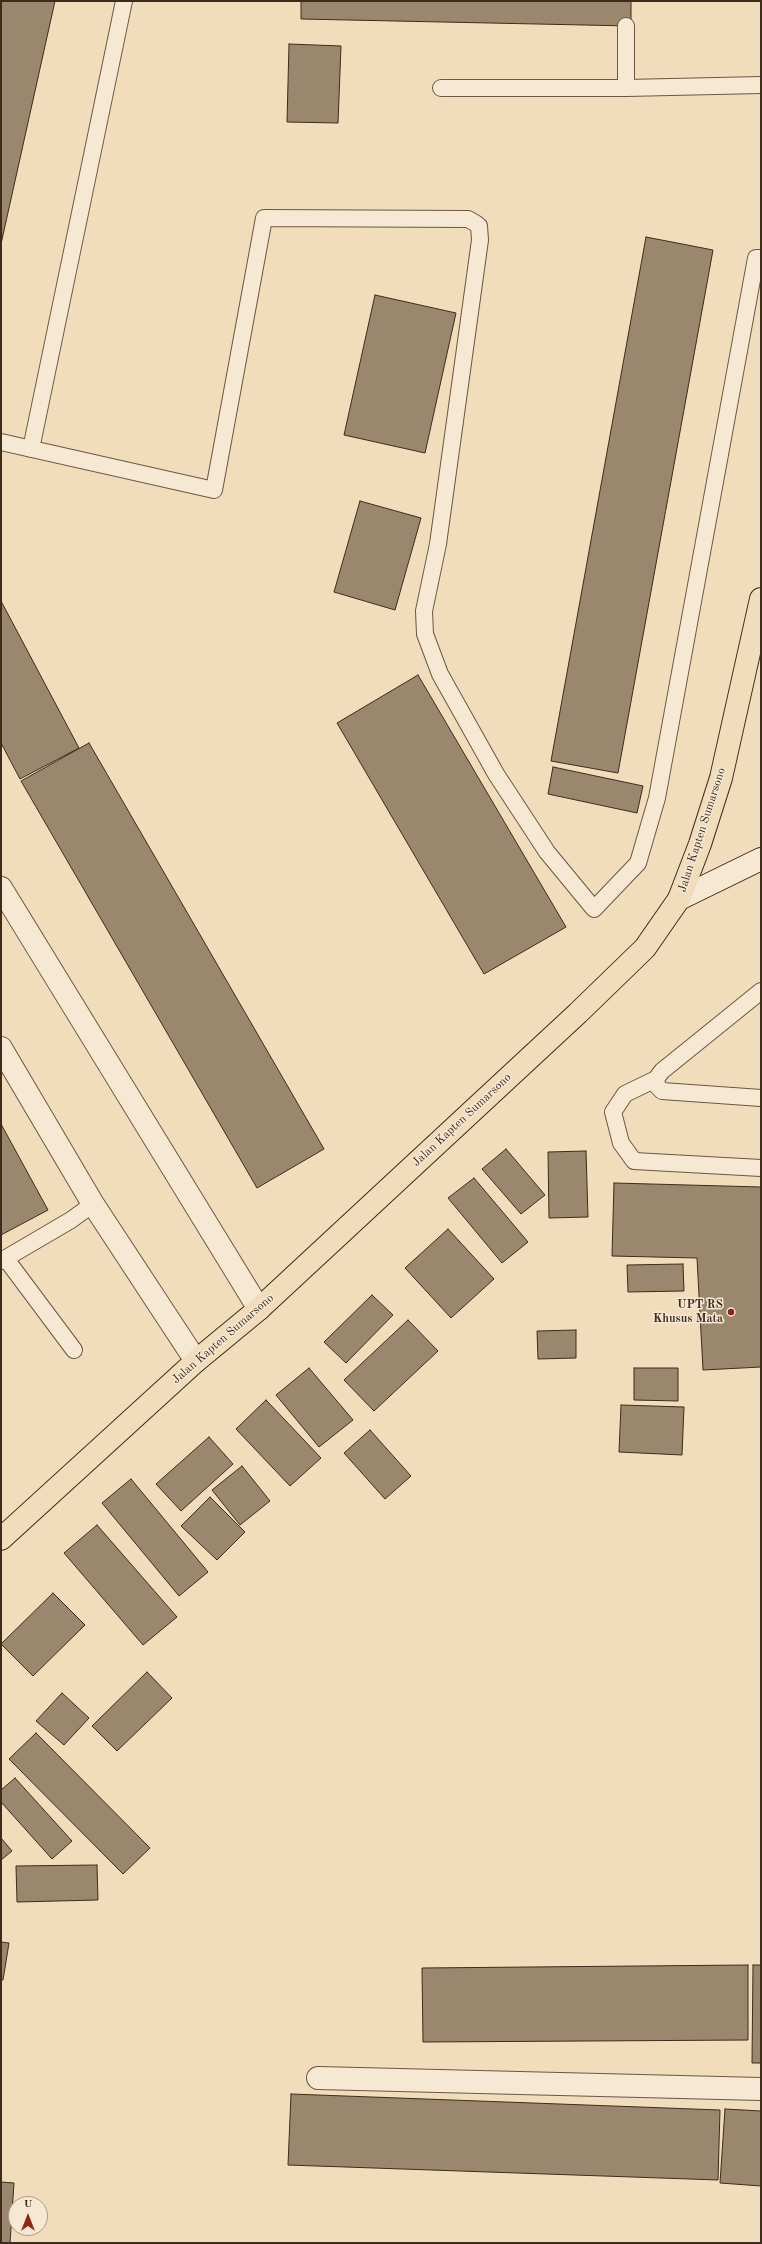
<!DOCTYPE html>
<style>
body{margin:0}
#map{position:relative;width:762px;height:2244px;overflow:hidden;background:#f1dcbb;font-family:"Old Standard TT",serif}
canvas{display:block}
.frame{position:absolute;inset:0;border:2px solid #3e2b1b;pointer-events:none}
.north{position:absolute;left:8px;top:2196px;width:40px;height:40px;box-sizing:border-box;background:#f6e8d3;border:1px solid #ac9c89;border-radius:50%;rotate:0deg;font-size:11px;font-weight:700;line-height:16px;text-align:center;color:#3e2b1b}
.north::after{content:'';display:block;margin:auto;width:14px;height:18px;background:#8f2418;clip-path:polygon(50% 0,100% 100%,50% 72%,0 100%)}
</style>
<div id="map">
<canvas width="762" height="2244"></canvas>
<div class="frame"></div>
<div class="north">U</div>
</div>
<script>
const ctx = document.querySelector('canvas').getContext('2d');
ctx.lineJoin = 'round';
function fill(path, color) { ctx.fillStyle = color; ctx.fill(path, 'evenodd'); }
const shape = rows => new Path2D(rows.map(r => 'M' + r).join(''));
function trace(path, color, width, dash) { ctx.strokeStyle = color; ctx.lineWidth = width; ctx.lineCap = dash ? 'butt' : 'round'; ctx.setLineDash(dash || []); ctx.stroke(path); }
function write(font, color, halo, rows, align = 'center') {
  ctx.font = font + ' "Old Standard TT",serif'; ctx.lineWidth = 3; ctx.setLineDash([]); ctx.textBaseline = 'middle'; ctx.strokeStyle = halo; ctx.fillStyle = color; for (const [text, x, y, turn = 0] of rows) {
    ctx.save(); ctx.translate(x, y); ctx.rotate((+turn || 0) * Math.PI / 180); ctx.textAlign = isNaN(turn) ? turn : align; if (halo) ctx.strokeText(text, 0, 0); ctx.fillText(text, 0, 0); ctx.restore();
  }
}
const building = shape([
 [1,1,55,1,1,244,1,1],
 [301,1,631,1,631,26,301,19,301,1],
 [289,44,341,46,338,123,287,122,289,44],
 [646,237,713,250,618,773,551,761,646,237],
 [375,295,456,313,425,453,344,435,375,295],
 [360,501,421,518,395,610,334,592,360,501],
 [1,601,79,748,20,779,1,743,1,601],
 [418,675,566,927,484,974,337,723,418,675],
 [89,743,324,1149,257,1188,21,781,89,743],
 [553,767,643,786,637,813,548,794,553,767],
 [1,1124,48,1210,1,1235,1,1124],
 [506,1149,545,1195,521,1214,482,1169,506,1149],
 [586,1151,588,1217,549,1218,548,1152,586,1151],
 [474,1178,528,1242,502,1263,448,1198,474,1178],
 [614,1183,761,1187,761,1367,703,1370,697,1258,612,1256,614,1183],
 [448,1229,494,1279,451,1318,405,1268,448,1229],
 [683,1264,684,1291,628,1292,627,1265,683,1264],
 [372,1295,393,1315,346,1363,324,1342,372,1295],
 [408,1320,438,1351,374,1411,344,1380,408,1320],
 [576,1330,576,1358,538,1359,537,1331,576,1330],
 [309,1368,353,1420,319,1447,276,1395,309,1368],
 [634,1368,678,1368,678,1401,634,1400,634,1368],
 [266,1400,321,1458,290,1486,236,1429,266,1400],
 [621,1405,684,1407,682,1455,619,1452,621,1405],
 [370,1430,411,1476,385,1499,344,1453,370,1430],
 [209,1437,233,1464,181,1511,156,1484,209,1437],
 [242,1466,270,1501,240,1525,212,1490,242,1466],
 [131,1479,208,1572,179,1596,102,1503,131,1479],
 [210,1497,245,1532,217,1560,181,1526,210,1497],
 [97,1525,177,1617,143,1645,64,1553,97,1525],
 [53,1593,85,1625,33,1676,1,1644,53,1593],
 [147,1672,172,1698,117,1751,92,1726,147,1672],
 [62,1693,89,1718,64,1745,36,1721,62,1693],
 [36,1733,150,1848,123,1874,9,1759,36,1733],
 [15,1778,72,1841,52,1859,1,1802,1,1790,15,1778],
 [1,1838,12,1851,1,1860,1,1838],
 [97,1865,98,1900,17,1902,16,1866,97,1865],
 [1,1942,9,1943,3,1980,1,1980,1,1942],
 [748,1965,748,2040,423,2042,422,1968,748,1965],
 [753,1965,761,1965,761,2063,752,2063,753,1965],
 [291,2094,720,2110,718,2180,288,2165,291,2094],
 [725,2109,761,2111,761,2186,720,2183,725,2109],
 [1,2182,14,2183,10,2243,1,2243,1,2182]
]);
fill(building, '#9b876e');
trace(building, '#3e2b1b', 1);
const lane = shape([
 [626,26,626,88],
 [441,88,626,88,761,85],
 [1,442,214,490,264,218,468,219,475,223,479,226,480,240,438,544,424,611,425,634,440,674,496,774,547,852,594,909,638,863,657,798,756,258,761,258],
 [31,449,124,1],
 [761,991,662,1071,656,1079,657,1086,662,1091,761,1098],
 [656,1079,625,1094,613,1112,621,1143,634,1161,761,1168],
 [6,1259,74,1350],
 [1,1261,71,1220,93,1204]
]);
const street = shape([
 [1,888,259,1309],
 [1,1048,93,1204,196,1361],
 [318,2078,761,2089]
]);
const secondary = shape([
 [679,899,761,859]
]);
const highway = shape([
 [1,1539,196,1361,259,1309,578,1013,645,948,679,899,700,844,721,778,761,599]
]);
trace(lane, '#6b5743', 18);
trace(street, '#6b5743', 24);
trace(secondary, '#3e2b1b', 24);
trace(highway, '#3e2b1b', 24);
trace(lane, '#f6e8d3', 16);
trace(street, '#f6e8d3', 22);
trace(secondary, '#f6e8d3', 22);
trace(highway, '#f1dcbb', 22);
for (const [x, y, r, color] of [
 [731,1312,4,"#8f2418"]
]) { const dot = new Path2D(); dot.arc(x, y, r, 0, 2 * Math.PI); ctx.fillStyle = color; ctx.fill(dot); trace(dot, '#f6e8d3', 1.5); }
write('12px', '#3e2b1b', '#f6e8d3', [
 ["Jalan Kapten Sumarsono",702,830,-72],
 ["Jalan Kapten Sumarsono",462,1120,-43],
 ["Jalan Kapten Sumarsono",223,1339,-41]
]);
write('bold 12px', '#3e2b1b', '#f6e8d3', [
 ["UPT RS",723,1305],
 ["Khusus Mata",723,1319]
], 'right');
</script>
